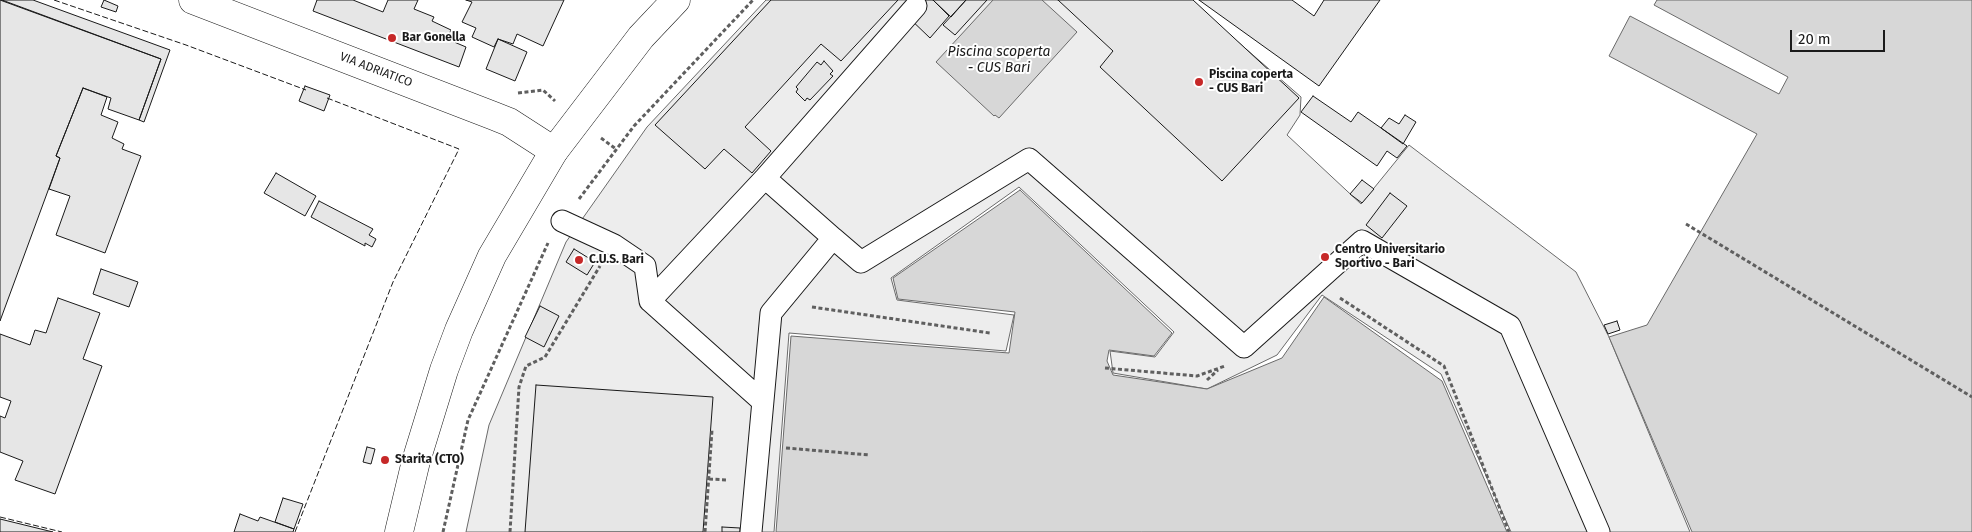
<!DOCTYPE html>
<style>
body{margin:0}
#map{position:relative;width:1972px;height:532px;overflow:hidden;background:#fff;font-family:"Fira Sans",sans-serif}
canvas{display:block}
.scale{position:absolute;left:1790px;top:30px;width:95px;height:22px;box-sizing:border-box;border:2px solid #1a1a1a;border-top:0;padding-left:6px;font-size:15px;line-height:18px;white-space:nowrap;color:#1a1a1a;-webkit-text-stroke:4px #fff;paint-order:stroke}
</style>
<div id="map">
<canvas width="1972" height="532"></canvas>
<div class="scale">20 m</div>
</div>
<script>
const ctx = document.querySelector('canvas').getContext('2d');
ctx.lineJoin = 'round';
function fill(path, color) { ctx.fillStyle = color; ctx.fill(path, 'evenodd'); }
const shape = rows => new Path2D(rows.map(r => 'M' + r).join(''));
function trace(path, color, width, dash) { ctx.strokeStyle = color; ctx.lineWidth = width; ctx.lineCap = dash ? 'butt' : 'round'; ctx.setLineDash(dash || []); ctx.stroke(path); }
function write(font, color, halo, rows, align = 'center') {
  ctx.font = font + ' "Fira Sans",sans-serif'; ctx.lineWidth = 4; ctx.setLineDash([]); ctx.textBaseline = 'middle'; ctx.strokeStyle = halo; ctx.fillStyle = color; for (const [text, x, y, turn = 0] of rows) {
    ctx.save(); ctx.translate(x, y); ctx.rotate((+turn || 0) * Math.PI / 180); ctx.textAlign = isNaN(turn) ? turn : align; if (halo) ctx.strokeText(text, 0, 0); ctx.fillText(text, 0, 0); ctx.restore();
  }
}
const built = shape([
 [766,0,1190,0,1301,97,1300,115,1287,135,1361,204,1409,145,1576,272,1609,337,1690,532,1511,532,1441,374,1322,295,1277,355,1207,389,1113,373,1110,351,1155,357,1174,332,1019,187,891,278,897,300,1014,315,1006,351,789,333,774,532,466,532,489,425,566,242,647,127,766,0]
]);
fill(built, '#ededed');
trace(built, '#6a6a6a', 1);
const water = shape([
 [993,0,1042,0,1077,32,999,118,995,115,994,116,936,62,993,0],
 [1657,0,1972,0,1972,532,1692,532,1609,337,1647,325,1757,134,1609,56,1630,16,1779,94,1788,77,1654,5,1657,0],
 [1020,190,1172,333,1154,356,1109,350,1107,361,1113,375,1207,389,1282,358,1324,297,1442,381,1507,532,776,532,791,336,1009,353,1015,312,898,299,893,278,1020,190]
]);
fill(water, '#d7d7d7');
trace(water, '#6a6a6a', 1);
const building = shape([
 [0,0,161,59,139,120,108,109,111,98,83,88,56,156,60,158,0,321,0,0],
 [2,0,33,0,170,50,144,122,139,120,161,59,2,0],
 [104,0,118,6,116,12,101,7,104,0],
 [317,0,353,0,383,12,388,0,418,0,414,9,434,17,432,21,451,30,447,39,466,47,459,67,313,11,317,0],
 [466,0,564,0,543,46,517,34,513,44,498,39,494,47,472,37,476,28,462,22,472,2,466,0],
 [771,0,898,0,841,61,821,44,745,127,771,151,752,173,724,149,705,169,655,125,771,0],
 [908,0,933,0,949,16,930,38,906,15,908,0],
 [933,0,966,0,951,17,933,0],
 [966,0,987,0,955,35,943,25,966,0],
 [1058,0,1193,0,1299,98,1222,181,1100,67,1113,51,1058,0],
 [1199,0,1292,0,1314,16,1324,0,1380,0,1319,86,1199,0],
 [498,39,527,52,515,81,486,69,498,39],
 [824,61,833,71,830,74,833,76,810,100,807,98,805,101,796,92,798,89,796,87,817,62,821,65,824,61],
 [305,86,330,95,324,111,299,101,305,86],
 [83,88,107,97,101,115,118,122,112,138,124,144,122,149,141,156,105,253,56,235,70,196,49,189,60,158,56,156,83,88],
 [1313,96,1351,122,1358,112,1407,146,1397,158,1387,151,1377,166,1301,112,1313,96],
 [1405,115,1416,122,1403,144,1381,128,1389,118,1399,124,1405,115],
 [276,173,316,196,305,216,264,193,276,173],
 [1362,180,1374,189,1362,203,1350,194,1362,180],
 [1390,193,1407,206,1382,238,1366,225,1390,193],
 [319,201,373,229,369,235,376,239,372,247,365,243,365,246,311,217,319,201],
 [574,249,595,262,587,275,566,262,574,249],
 [101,269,138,282,129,307,93,294,101,269],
 [58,298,100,313,83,359,102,366,55,494,15,480,23,461,0,452,0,416,5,418,11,401,0,397,0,334,30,345,35,330,46,333,58,298],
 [540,306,559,316,544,347,525,337,540,306],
 [1617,321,1620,330,1608,334,1604,325,1617,321],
 [536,385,713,397,703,532,525,532,536,385],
 [367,447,375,449,371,464,363,462,367,447],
 [283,498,303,504,294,529,275,522,283,498],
 [240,514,258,521,260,517,294,529,293,532,234,532,240,514],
 [0,519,53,532,0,532,0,519],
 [722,527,740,528,740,532,722,532,722,527]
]);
fill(building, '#e6e6e6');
trace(building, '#1a1a1a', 1);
const pedestrian = shape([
 [765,178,833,238],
 [562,221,614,245,645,266,650,301,762,401],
 [650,301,765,178,916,6],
 [751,532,771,313,833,238,861,262,1029,159,1244,347,1362,241,1510,326,1599,532]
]);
const tertiary = shape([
 [193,0,494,116,509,122,554,151]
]);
const secondary = shape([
 [399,532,416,461,444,370,459,330,492,256,554,151,641,37,676,0]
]);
trace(pedestrian, '#1a1a1a', 23);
trace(tertiary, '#1a1a1a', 29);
trace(secondary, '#1a1a1a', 29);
trace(shape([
 [518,93,543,90,555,101],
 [601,138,616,149],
 [579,199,634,126,753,0],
 [1686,224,1972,397],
 [1340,298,1444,366,1509,532],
 [812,307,990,333],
 [1105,368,1197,376,1225,366],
 [1207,380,1218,370],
 [786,448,870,455],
 [709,479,728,480],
 [443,532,468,420,548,243],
 [510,532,519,387,526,366,545,357,600,266],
 [705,532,712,430]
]), '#5f5f5f', 3, [4, 2.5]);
trace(pedestrian, '#fff', 21);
trace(tertiary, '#fff', 28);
trace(secondary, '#fff', 28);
trace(shape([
 [54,0,186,45,306,90],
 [0,517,62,532],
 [295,532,393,282,459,149,327,98]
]), '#1a1a1a', 1, [6, 2.5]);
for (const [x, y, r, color] of [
 [392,38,5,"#c62828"],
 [1199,82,5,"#c62828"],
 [1325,257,5,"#c62828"],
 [579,260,5,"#c62828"],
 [385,460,5,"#c62828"]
]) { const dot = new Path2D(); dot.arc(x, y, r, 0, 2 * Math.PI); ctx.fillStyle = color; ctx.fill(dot); trace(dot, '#fff', 2); }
write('bold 12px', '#1a1a1a', '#fff', [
 ["Bar Gonella",402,38],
 ["Piscina coperta",1209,75],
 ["- CUS Bari",1209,89],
 ["Centro Universitario",1335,250],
 ["Sportivo - Bari",1335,264],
 ["C.U.S. Bari",589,260],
 ["Starita (CTO)",395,460]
], 'left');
write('12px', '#1a1a1a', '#fff', [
 ["VIA ADRIATICO",376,70,21]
]);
write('italic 14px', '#1a1a1a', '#fff', [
 ["Piscina scoperta",999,52],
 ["- CUS Bari",999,68]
]);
</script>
